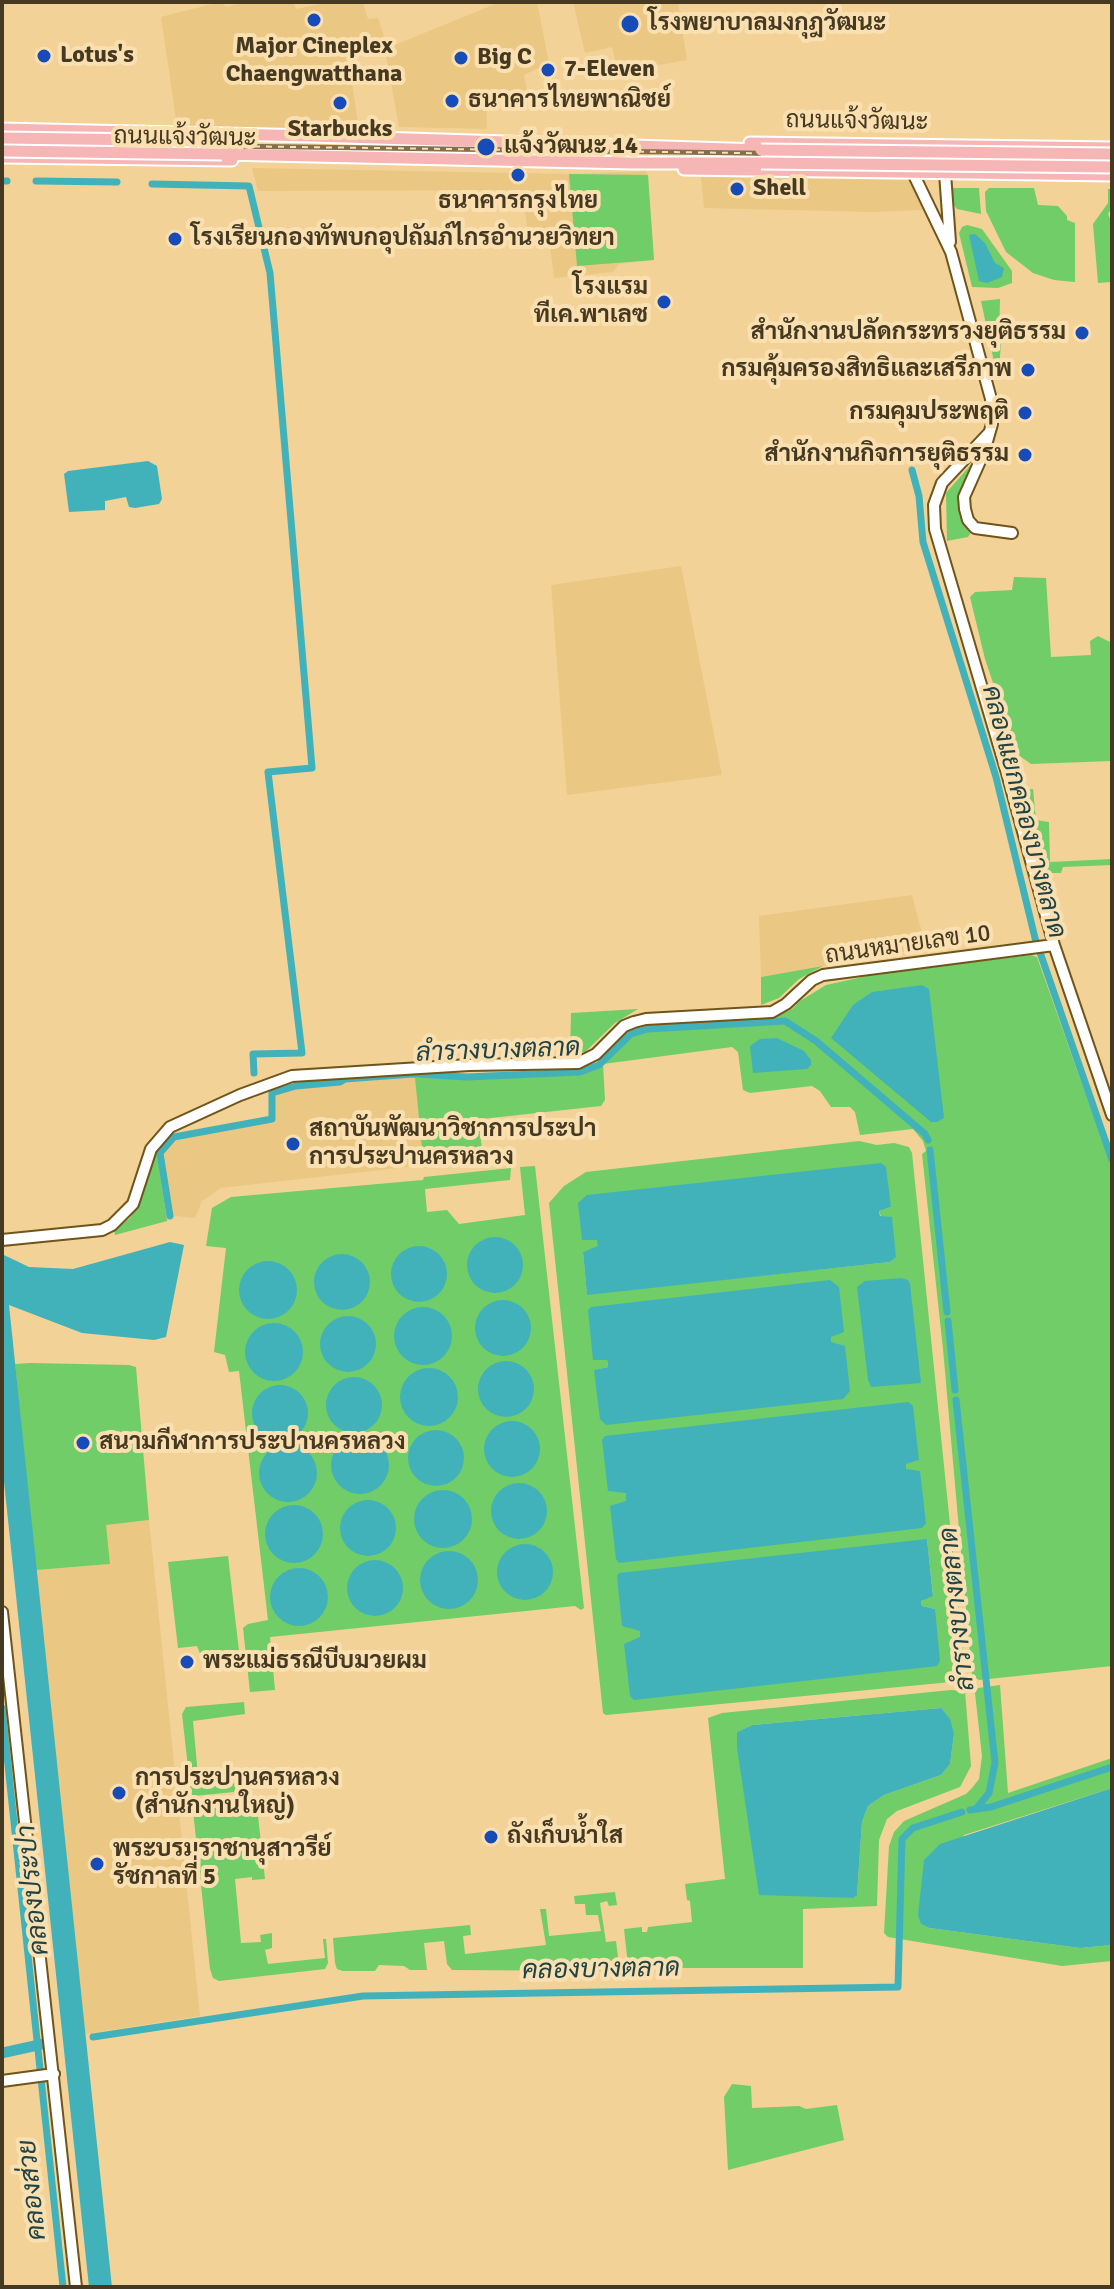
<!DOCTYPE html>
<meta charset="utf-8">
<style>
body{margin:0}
#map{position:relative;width:1114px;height:2289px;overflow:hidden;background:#f2d297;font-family:Signika,sans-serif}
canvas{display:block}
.frame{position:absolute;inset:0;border:4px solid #463921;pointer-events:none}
</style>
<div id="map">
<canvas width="1114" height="2289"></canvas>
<div class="frame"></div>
</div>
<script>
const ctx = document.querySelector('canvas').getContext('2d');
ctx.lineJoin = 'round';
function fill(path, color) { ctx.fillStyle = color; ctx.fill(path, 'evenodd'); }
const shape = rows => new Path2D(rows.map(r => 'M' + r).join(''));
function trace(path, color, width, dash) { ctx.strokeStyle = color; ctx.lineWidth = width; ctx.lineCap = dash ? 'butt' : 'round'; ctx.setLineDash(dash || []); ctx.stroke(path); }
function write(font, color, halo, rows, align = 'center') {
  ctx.font = font + ' Signika,Sarabun,sans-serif'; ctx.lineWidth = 8; ctx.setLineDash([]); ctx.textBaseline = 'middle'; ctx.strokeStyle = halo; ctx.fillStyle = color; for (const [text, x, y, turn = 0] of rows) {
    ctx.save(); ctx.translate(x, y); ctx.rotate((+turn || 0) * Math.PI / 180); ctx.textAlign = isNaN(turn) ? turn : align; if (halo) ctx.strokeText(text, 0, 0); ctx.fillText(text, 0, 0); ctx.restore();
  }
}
fill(shape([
 [220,2,227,7,243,2,293,2,296,9,329,2,363,2,368,19,378,18,386,43,349,61,359,130,177,126,161,17],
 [500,2,537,2,549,63,524,75,528,98,486,104,487,129,399,127,385,49],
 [573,2,678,2,687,60,618,72,612,47,585,53],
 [252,168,569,174,647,171,654,260,619,264,613,272,554,278,550,246,530,247,522,190,258,191],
 [701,177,909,180,923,210,871,212,704,208],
 [681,566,722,775,567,795,551,585],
 [912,895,926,948,761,977,759,916],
 [415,1073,424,1165,221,1188,202,1201,195,1218,175,1216,167,1221,157,1153,173,1135,269,1118,268,1091,303,1082],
 [149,1520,200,2016,85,2034,36,1570,110,1564,105,1525]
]), '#ebc784');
fill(shape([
 [569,174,648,175,654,260,577,266],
 [954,188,979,188,981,214,957,209,951,201,951,189],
 [989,188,1034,188,1038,205,1058,206,1067,216,1067,220,1075,223,1075,282,1054,280,1033,273,1006,252,986,211,985,192],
 [1108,189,1112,189,1112,207,1108,214,1112,223,1110,282,1098,283,1093,224,1108,203],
 [967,225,982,229,1012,271,1012,283,998,288,972,287,959,233,962,227],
 [1000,299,999,343,1001,344,998,380,981,301],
 [975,460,961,501,970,534,968,537,947,541,946,493],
 [1014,577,1046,578,1051,657,1091,655,1090,641,1098,636,1112,643,1112,761,1031,764,1017,754,985,659,970,597,975,592,1012,590],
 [1033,789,1036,820,1049,822,1050,862,1112,859,1112,865,1063,867,1061,873,1043,873,1040,869,1018,790],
 [1031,955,1037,957,1112,1169,1112,1666,979,1680,972,1676,943,1349,922,1154,926,1151,923,1141,913,1129,860,1135,855,1112,850,1107,831,1107,820,1091,812,1086,750,1093,743,1090,738,1052,732,1047,603,1064,605,1100,601,1106,482,1119,479,1123,483,1159,424,1168,415,1078,480,1079,481,1073,577,1072,601,1061,623,1035,637,1028,769,1020,792,1009,800,1001,826,985,881,973],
 [823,966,799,979,779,998,761,1005,761,977],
 [638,1009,615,1023,585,1052,570,1054,571,1013],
 [859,1141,877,1145,894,1143,909,1147,912,1153,965,1671,951,1682,606,1715,603,1713,549,1203,564,1186,586,1172],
 [891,1207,879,1211,896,1256,890,1262,587,1294,583,1252,598,1247,598,1240,582,1239],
 [831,1337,831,1343,595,1370,608,1367,607,1360],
 [918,1460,905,1464,906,1470,627,1500,626,1493],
 [927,1539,933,1595,921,1601,922,1606,935,1609,640,1637,640,1630],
 [154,1153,157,1153,167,1221,115,1235,114,1231,130,1218,137,1207],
 [535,1166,584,1608,581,1610,575,1606,270,1637,275,1690,250,1692,243,1628,248,1624,268,1620,239,1371,229,1372,225,1355,214,1352,226,1248,206,1246,212,1208,231,1197,423,1180,424,1177,511,1168,510,1180,425,1189,427,1212,447,1210,459,1224,525,1215,520,1167],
 [30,1363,129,1365,136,1367,149,1520,106,1525,110,1564,36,1570,15,1364],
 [228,1556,239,1651,201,1656,197,1646,178,1648,168,1562],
 [1000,1685,1008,1793,1112,1758,1112,1788,964,1835,921,1924,929,1928,1080,1948,1112,1945,1112,1961,1062,1966,888,1937,884,1933,889,1846,894,1832,904,1821,966,1794,972,1788,979,1779,982,1756,975,1693,978,1688],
 [951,1690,965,1691,971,1766,960,1787,897,1811,887,1819,879,1840,877,1906,803,1909,803,1968,632,1968,628,1965,624,1929,642,1927,642,1932,647,1932,648,1927,692,1922,690,1901,687,1900,685,1884,725,1879,708,1718,722,1713],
 [941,1708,954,1734,950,1764,941,1775,884,1795,868,1806,862,1822,857,1895,737,1732,752,1725],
 [244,1702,245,1714,193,1721,199,1787,237,1783,234,1792,194,1796,191,1794,182,1714,186,1707],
 [256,1798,265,1879,252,1880,252,1877,235,1879,241,1943,261,1942,260,1935,272,1933,272,1948,265,1950,268,1964,325,1958,323,1939,326,1939,328,1963,325,1969,219,1981,213,1978,210,1969,193,1811,196,1805],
 [615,1892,617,1905,609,1906,607,1901,600,1903,606,1942,616,1941,619,1965,615,1971,452,1970,447,1964,444,1941,424,1943,427,1970,410,1970,404,1966,379,1965,375,1971,343,1971,337,1969,335,1963,333,1938,470,1925,471,1935,463,1936,465,1954,546,1945,540,1909,546,1909,549,1936,601,1931,598,1915,586,1915,585,1904,575,1904,574,1896],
 [732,2084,751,2086,752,2108,799,2106,806,2109,837,2105,844,2140,728,2170,724,2097]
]), '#70cd68');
fill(shape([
 [975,234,985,243,995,263,1004,268,1002,277,987,283,979,281,969,235],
 [148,461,157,466,162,499,159,504,135,508,129,507,126,497,105,501,105,510,69,512,64,474,68,471],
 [922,985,929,989,944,1118,937,1122,931,1122,831,1038,853,1005,872,992],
 [777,1038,804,1051,811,1060,811,1065,807,1069,753,1073,750,1046,760,1039],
 [881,1163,886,1167,891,1207,879,1211,880,1216,892,1217,896,1257,890,1262,587,1295,583,1252,598,1246,597,1240,582,1240,578,1203,587,1195],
 '467 1265a28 28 0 1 1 56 0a28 28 0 1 1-56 0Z',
 [2,1238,4,1255,29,1267,73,1269,170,1242,184,1245,166,1337,154,1340,82,1333,9,1305,112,2287,89,2287,2,1463],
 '391 1274a28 28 0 1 1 56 0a28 28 0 1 1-56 0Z',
 '314 1282a28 28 0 1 1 56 0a28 28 0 1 1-56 0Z',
 '239 1290a29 29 0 1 1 58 0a29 29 0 1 1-58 0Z',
 [901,1278,908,1280,910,1284,921,1383,871,1387,868,1380,857,1287,865,1281],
 [830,1280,839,1287,844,1332,831,1337,831,1342,845,1346,850,1391,843,1399,606,1425,600,1419,594,1370,608,1367,607,1360,593,1360,588,1310,591,1307],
 '475 1328a28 28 0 1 1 56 0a28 28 0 1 1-56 0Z',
 '394 1336a29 29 0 1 1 58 0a29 29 0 1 1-58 0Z',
 '320 1344a28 28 0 1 1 56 0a28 28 0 1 1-56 0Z',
 '245 1352a29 29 0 1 1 58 0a29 29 0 1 1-58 0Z',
 '478 1389a28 28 0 1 1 56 0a28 28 0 1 1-56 0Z',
 '400 1397a29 29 0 1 1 58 0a29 29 0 1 1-58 0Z',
 '326 1405a28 28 0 1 1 56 0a28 28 0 1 1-56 0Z',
 '252 1413a28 28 0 1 1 56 0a28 28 0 1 1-56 0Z',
 [908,1402,913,1406,919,1460,906,1464,906,1469,920,1471,926,1523,922,1528,619,1563,616,1559,610,1506,626,1501,626,1493,608,1491,602,1440,605,1436],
 '484 1449a28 28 0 1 1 56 0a28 28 0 1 1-56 0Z',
 '408 1458a28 28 0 1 1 56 0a28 28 0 1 1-56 0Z',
 '331 1465a29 29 0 1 1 58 0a29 29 0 1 1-58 0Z',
 '259 1473a29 29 0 1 1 58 0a29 29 0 1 1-58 0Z',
 '491 1511a28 28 0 1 1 56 0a28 28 0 1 1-56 0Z',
 '414 1519a29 29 0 1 1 58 0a29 29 0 1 1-58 0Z',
 '340 1528a28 28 0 1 1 56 0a28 28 0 1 1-56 0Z',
 '265 1534a29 29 0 1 1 58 0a29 29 0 1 1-58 0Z',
 [927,1539,933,1596,921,1601,922,1606,935,1609,940,1661,937,1666,634,1700,630,1696,624,1644,640,1637,640,1631,622,1626,617,1576,619,1573],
 '497 1572a28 28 0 1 1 56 0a28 28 0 1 1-56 0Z',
 '420 1580a29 29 0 1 1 58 0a29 29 0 1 1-58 0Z',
 '347 1588a28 28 0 1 1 56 0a28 28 0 1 1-56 0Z',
 '270 1597a29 29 0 1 1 58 0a29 29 0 1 1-58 0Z',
 [941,1708,950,1719,954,1734,950,1764,941,1775,884,1795,868,1806,862,1822,857,1895,853,1898,759,1895,737,1748,737,1732,752,1725],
 [1112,1788,1112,1945,1080,1948,929,1928,921,1924,918,1915,924,1860,940,1844]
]), '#42b2ba');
trace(shape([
 [2,181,7,181],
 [36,181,117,182],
 [152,184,249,186,270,273,312,768,268,772,302,1053,253,1054,254,1073],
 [912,470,919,496,923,542,996,777,1035,938,1112,1160],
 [930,1150,947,1312],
 [170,1216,160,1153,174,1137,272,1119,272,1093,296,1086,340,1082,345,1079,413,1074,467,1077,580,1072,599,1065,631,1034,648,1029,785,1021,816,1041,925,1134,928,1140],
 [948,1321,955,1390],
 [956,1400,995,1763,989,1793,976,1809],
 [2,1708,63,2287],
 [970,1810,991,1807,1112,1767],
 [93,2037,363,1996,898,1987,902,1839,913,1828,962,1812]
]), '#42b2ba', 7);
trace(shape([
 [2,2053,43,2044]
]), '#42b2ba', 11);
const secondary = shape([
 [913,173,951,252,991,399,992,424,984,452,964,497,965,509,968,520,975,528,1012,533],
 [945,173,950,242],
 [989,433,942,483,934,505,935,529,1007,773,1054,945,1112,1115],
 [2,1240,102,1230,112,1225,133,1204,151,1149,170,1127,240,1095,292,1076,469,1065,578,1063,596,1054,624,1026,634,1022,646,1019,772,1012,786,1004,812,980,823,975,1054,945],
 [2,1612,76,2287],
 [2,2081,54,2074]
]);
const primary = shape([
 [2,129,313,136,761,150],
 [750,143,1112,148],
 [222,154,632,163,761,163],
 [2,157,232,160],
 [684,169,1112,175]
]);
trace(secondary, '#705419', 14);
trace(primary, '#fff', 15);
trace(secondary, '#fff', 10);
trace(primary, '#f5b6b5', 11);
const rail = shape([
 [2,143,1112,158]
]);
trace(rail, '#836f4b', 5);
trace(rail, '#fae0b1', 2, [6]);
const primaryBridge = shape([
 [2,138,223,141],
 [761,150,1112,154],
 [2,151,222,154],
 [761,163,1112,167]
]);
trace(primaryBridge, '#fff', 15, []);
trace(primaryBridge, '#f5b6b5', 11);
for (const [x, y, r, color] of [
 [314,20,8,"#174cb8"],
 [630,24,10,"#174cb8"],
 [44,56,8,"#174cb8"],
 [461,58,8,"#174cb8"],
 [548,70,8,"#174cb8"],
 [452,101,8,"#174cb8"],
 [340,103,8,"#174cb8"],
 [486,147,10,"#174cb8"],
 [518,175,8,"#174cb8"],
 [737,189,8,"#174cb8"],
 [175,239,8,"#174cb8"],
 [664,302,8,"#174cb8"],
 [1082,333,8,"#174cb8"],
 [1028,370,8,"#174cb8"],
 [1025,413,8,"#174cb8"],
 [1025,455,8,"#174cb8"],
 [293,1144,8,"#174cb8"],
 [83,1443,8,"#174cb8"],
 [187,1662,8,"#174cb8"],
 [119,1793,8,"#174cb8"],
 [491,1837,8,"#174cb8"],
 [97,1864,8,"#174cb8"]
]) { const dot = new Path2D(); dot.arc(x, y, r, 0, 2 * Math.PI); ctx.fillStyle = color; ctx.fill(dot); trace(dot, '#fae0b1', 3); }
write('bold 24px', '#463921', '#fae0b1', [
 ["โรงพยาบาลมงกุฎวัฒนะ",648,24],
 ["Major Cineplex",314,47,"center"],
 ["Chaengwatthana",314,75,"center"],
 ["Lotus's",60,56],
 ["Big C",477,58],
 ["7-Eleven",564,70],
 ["ธนาคารไทยพาณิชย์",468,101],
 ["Starbucks",340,130,"center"],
 ["แจ้งวัฒนะ 14",504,147],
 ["Shell",753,189],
 ["ธนาคารกรุงไทย",518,202,"center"],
 ["โรงเรียนกองทัพบกอุปถัมภ์ไกรอำนวยวิทยา",191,239],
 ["โรงแรม",648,288,"right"],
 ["ทีเค.พาเลซ",648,316,"right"],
 ["สำนักงานปลัดกระทรวงยุติธรรม",1066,333,"right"],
 ["กรมคุ้มครองสิทธิและเสรีภาพ",1012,370,"right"],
 ["กรมคุมประพฤติ",1009,413,"right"],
 ["สำนักงานกิจการยุติธรรม",1009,455,"right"],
 ["สถาบันพัฒนาวิชาการประปา",309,1130],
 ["การประปานครหลวง",309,1158],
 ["สนามกีฬาการประปานครหลวง",99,1443],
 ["พระแม่ธรณีบีบมวยผม",203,1662],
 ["การประปานครหลวง",135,1779],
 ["(สำนักงานใหญ่)",135,1807],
 ["ถังเก็บน้ำใส",507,1837],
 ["พระบรมราชานุสาวรีย์",113,1850],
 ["รัชกาลที่ 5",113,1878]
], 'left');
write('24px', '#463921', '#fae0b1', [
 ["ถนนแจ้งวัฒนะ",857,122,1],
 ["ถนนแจ้งวัฒนะ",185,138,1],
 ["ถนนหมายเลข 10",908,945,-8]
]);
write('italic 26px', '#214345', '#fae0b1', [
 ["คลองแยกคลองบางตลาด",1023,812,75],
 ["ลำรางบางตลาด",498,1051,-2],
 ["ลำรางบางตลาด",958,1609,-96],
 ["คลองประปา",34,1890,-96],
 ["คลองบางตลาด",601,1970,-1],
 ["คลองส่วย",33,2190,-96]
]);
</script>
